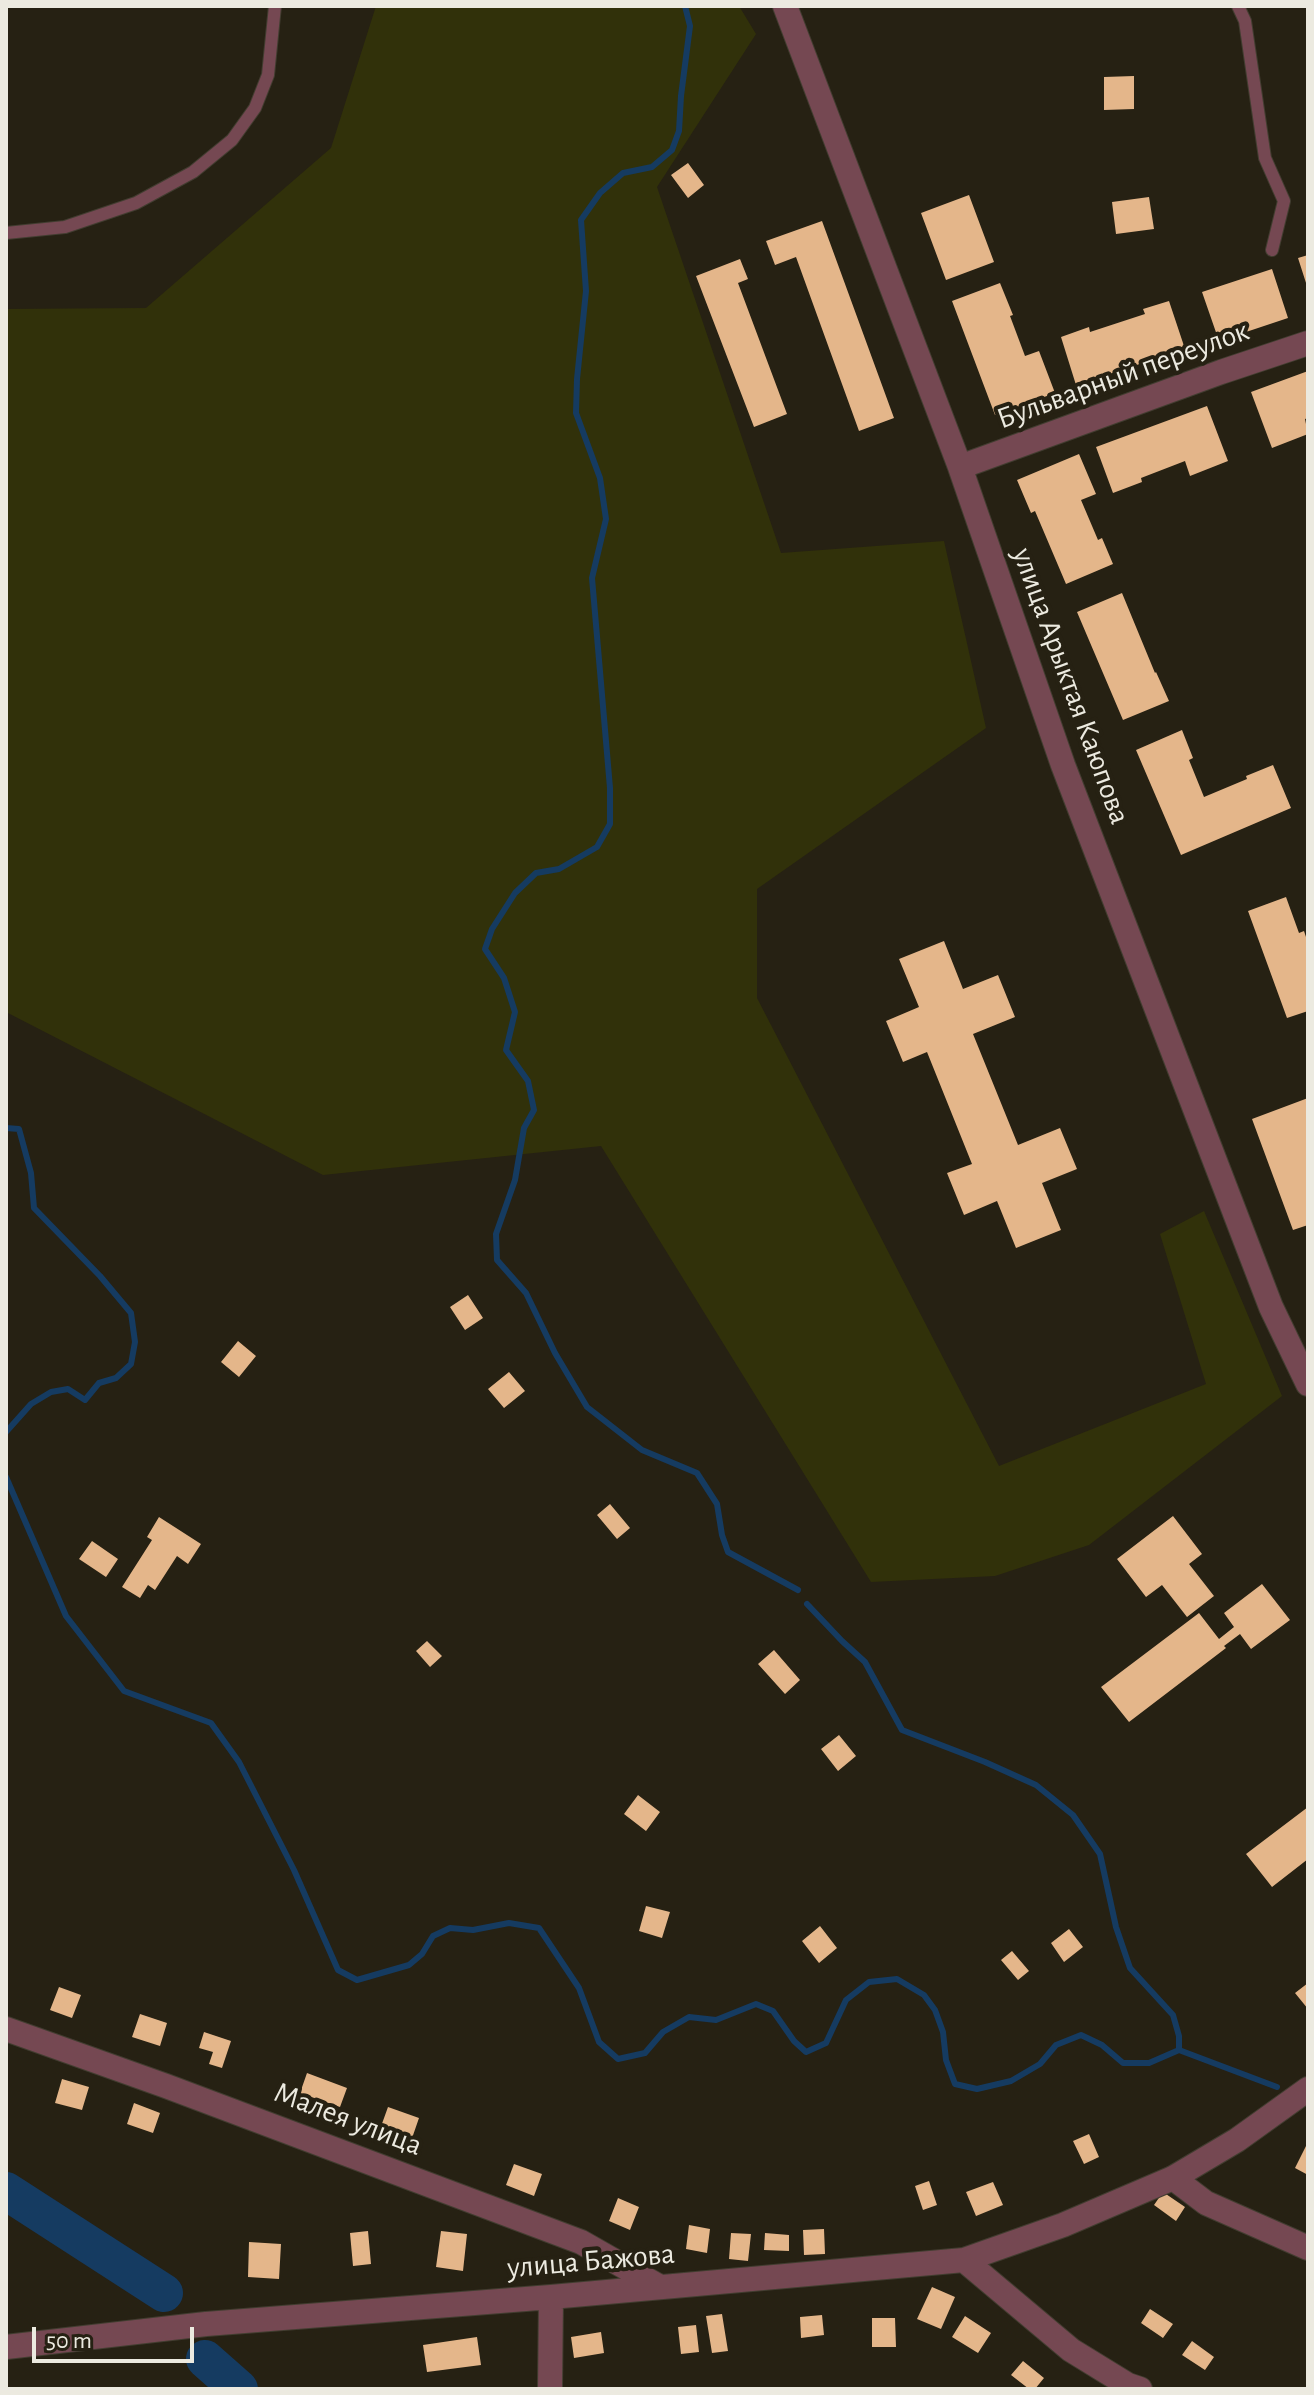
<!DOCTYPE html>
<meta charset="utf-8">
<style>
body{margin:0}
#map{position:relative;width:1314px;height:2395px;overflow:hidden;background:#262113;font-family:"Alegreya Sans",sans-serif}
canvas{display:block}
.frame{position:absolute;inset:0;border:8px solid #eceae0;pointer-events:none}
.scale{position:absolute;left:32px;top:2327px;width:162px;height:36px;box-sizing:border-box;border:4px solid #eceae0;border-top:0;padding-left:10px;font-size:24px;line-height:28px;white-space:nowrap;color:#eceae0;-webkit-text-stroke:6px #262113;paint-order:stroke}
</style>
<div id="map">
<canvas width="1314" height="2395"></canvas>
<div class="frame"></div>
<div class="scale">50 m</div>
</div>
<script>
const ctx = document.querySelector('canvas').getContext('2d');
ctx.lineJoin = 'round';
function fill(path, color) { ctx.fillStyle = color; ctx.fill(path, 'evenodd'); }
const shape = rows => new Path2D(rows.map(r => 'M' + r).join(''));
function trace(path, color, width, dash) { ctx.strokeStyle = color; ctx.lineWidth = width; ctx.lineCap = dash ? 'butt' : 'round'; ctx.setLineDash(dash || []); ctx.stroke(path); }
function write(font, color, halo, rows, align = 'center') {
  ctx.font = font + ' "Alegreya Sans",sans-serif'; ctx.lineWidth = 8; ctx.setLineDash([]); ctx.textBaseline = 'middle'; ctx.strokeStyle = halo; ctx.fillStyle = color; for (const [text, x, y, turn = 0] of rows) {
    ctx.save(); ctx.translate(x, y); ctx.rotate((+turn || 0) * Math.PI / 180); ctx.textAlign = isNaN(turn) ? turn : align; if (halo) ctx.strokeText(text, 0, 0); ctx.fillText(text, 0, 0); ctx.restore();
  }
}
fill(shape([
 [376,6,739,6,756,34,657,187,781,553,944,541,986,728,757,889,757,998,999,1466,1206,1384,1160,1234,1204,1211,1282,1396,1089,1545,995,1576,871,1582,601,1146,323,1175,6,1012,6,309,146,308,331,148]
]), '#31310a');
trace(shape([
 [685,6,690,26,681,96,679,131,672,150,652,167,623,173,600,193,581,220,586,291,577,379,576,413,600,478,606,519,592,578,610,788,610,824,597,847,559,869,536,873,515,893,492,929,485,949,504,978,515,1012,506,1050,528,1081,534,1110,524,1128,515,1180,496,1234,497,1260,526,1293,555,1353,587,1407,642,1450,697,1473,717,1504,722,1535,728,1552,798,1590],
 [6,1128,19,1129,31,1173,34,1208,100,1276,131,1313,135,1342,131,1364,116,1378,99,1383,85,1400,68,1389,51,1392,31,1404,6,1432],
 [6,1477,66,1616,124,1691,211,1723,239,1762,294,1870,338,1970,357,1980,409,1965,422,1954,433,1936,450,1928,473,1930,509,1923,539,1928,579,1988,599,2042,618,2059,645,2053,663,2032,689,2017,716,2020,756,2004,773,2011,794,2041,806,2052,826,2043,846,2000,869,1982,897,1979,924,1995,935,2010,943,2032,946,2060,955,2084,977,2089,1011,2081,1040,2064,1056,2045,1081,2035,1102,2045,1123,2063,1149,2063,1179,2050,1277,2087],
 [807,1604,842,1641,865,1662,902,1730,985,1762,1036,1785,1073,1815,1100,1854,1116,1927,1130,1968,1173,2015,1179,2036,1179,2050]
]), '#153b61', 6);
trace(shape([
 [6,2191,164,2293],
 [205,2359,239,2389]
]), '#153b61', 38);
fill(shape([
 [1134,76,1134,109,1104,110,1104,77],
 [688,163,704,185,688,198,671,175],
 [969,195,994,262,946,280,921,213],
 [1149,197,1154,229,1116,234,1112,202],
 [822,221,894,418,859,431,796,257,775,265,766,241],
 [1308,255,1308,286,1307,286,1298,258],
 [740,259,748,279,738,283,787,414,754,427,696,276],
 [1272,269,1288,318,1219,341,1202,292],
 [1000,283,1013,315,1010,316,1025,356,1039,351,1055,393,995,415,952,301],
 [1169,301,1185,349,1076,385,1061,337,1089,327,1090,332,1145,314,1143,309],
 [1308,371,1308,418,1305,419,1308,434,1272,448,1251,392],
 [1207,406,1228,461,1190,476,1185,461,1141,478,1142,482,1113,493,1096,447],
 [1079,454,1096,494,1081,500,1098,540,1102,538,1113,564,1066,584,1035,511,1031,513,1017,480],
 [1122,593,1155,673,1156,672,1169,701,1123,720,1077,612],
 [1182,730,1193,758,1189,760,1204,797,1247,779,1246,776,1273,765,1291,808,1181,855,1136,750],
 [1286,897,1299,933,1304,931,1308,943,1308,1011,1287,1018,1248,911],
 [944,941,963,989,998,975,1015,1017,973,1034,1018,1145,1060,1128,1077,1169,1042,1183,1061,1230,1016,1248,997,1201,964,1215,947,1173,972,1164,927,1052,903,1062,886,1021,919,1007,899,959],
 [1308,1098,1308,1225,1293,1230,1252,1119],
 [468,1295,483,1318,465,1330,450,1307],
 [238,1341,256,1356,239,1377,221,1362],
 [509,1372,525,1391,504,1408,488,1389],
 [610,1504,630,1528,617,1539,597,1515],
 [1173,1516,1202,1554,1189,1564,1214,1596,1187,1617,1162,1585,1146,1597,1117,1559],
 [159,1517,201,1544,188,1564,177,1556,155,1590,148,1585,140,1598,122,1587,152,1540,147,1537],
 [92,1541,118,1559,106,1577,79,1559],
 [1262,1584,1290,1620,1251,1649,1240,1634,1224,1646,1226,1648,1129,1722,1101,1687,1199,1613,1219,1639,1234,1627,1224,1613],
 [427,1641,442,1656,430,1667,416,1651],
 [774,1650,800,1680,785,1694,758,1664],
 [839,1735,856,1756,838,1771,821,1749],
 [638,1795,660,1812,646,1831,624,1814],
 [1308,1807,1308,1859,1272,1887,1246,1854],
 [646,1906,670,1912,662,1938,639,1931],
 [820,1926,837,1948,819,1963,802,1941],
 [1069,1929,1083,1947,1064,1962,1051,1943],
 [1012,1951,1029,1971,1018,1980,1001,1960],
 [1308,1983,1308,2009,1295,1993],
 [59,1987,81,1995,72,2018,50,2010],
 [140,2014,167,2023,160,2046,132,2037],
 [204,2032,231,2041,222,2068,209,2064,213,2052,199,2048],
 [307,2073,347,2088,340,2107,300,2093],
 [62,2079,89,2087,82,2110,55,2103],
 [134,2103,160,2113,153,2133,127,2124],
 [388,2107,419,2118,410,2144,379,2132],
 [1089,2134,1099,2157,1084,2164,1073,2141],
 [1308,2142,1308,2175,1295,2168],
 [514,2164,542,2174,534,2196,506,2185],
 [929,2181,937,2205,923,2210,915,2186],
 [993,2182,1003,2205,976,2216,966,2192],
 [1163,2192,1185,2207,1176,2221,1154,2205],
 [618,2198,639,2207,630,2230,609,2221],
 [689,2225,710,2229,707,2253,686,2249],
 [824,2229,825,2254,804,2255,803,2230],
 [368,2231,371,2264,353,2266,350,2233],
 [441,2231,467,2234,463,2271,436,2267],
 [731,2233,751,2234,748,2261,729,2259],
 [765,2233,789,2235,789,2251,764,2250],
 [249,2242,281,2244,279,2279,248,2277],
 [932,2287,955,2297,941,2329,917,2319],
 [1150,2309,1173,2324,1163,2338,1141,2323],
 [722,2314,728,2351,712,2353,706,2316],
 [822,2315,824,2335,801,2338,800,2317],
 [965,2316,991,2333,978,2353,952,2337],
 [872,2318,895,2318,896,2347,872,2347],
 [696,2325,699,2352,681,2354,678,2327],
 [601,2332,604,2353,574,2358,571,2337],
 [477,2337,481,2365,427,2372,423,2345],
 [1192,2341,1214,2357,1205,2370,1182,2355],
 [1023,2361,1044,2378,1035,2389,1029,2389,1011,2375]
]), '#e4b68a');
const service = shape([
 [1238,6,1245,21,1265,158,1284,201,1272,250],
 [6,233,65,227,136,203,193,172,232,140,255,108,268,75,275,6]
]);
const minor = shape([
 [785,6,960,467,1063,765,1271,1307,1308,1384],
 [960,467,1221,372,1308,343],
 [6,2029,166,2086,581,2242,660,2287],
 [1173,2178,1206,2203,1308,2248],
 [964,2260,1071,2350,1128,2385,1140,2389],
 [6,2347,206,2324,551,2297,964,2260,1063,2225,1173,2178,1237,2140,1308,2089],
 [550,2389,551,2297]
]);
trace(service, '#423d30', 14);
trace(minor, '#423d30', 26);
trace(service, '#754852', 12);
trace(minor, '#754852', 24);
write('30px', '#eceae0', '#262113', [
 ["Бульварный переулок",1123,375,-20],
 ["улица Арыктая Каюпова",1071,686,70],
 ["Малея улица",348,2119,21],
 ["улица Бажова",591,2261,-5]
]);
</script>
